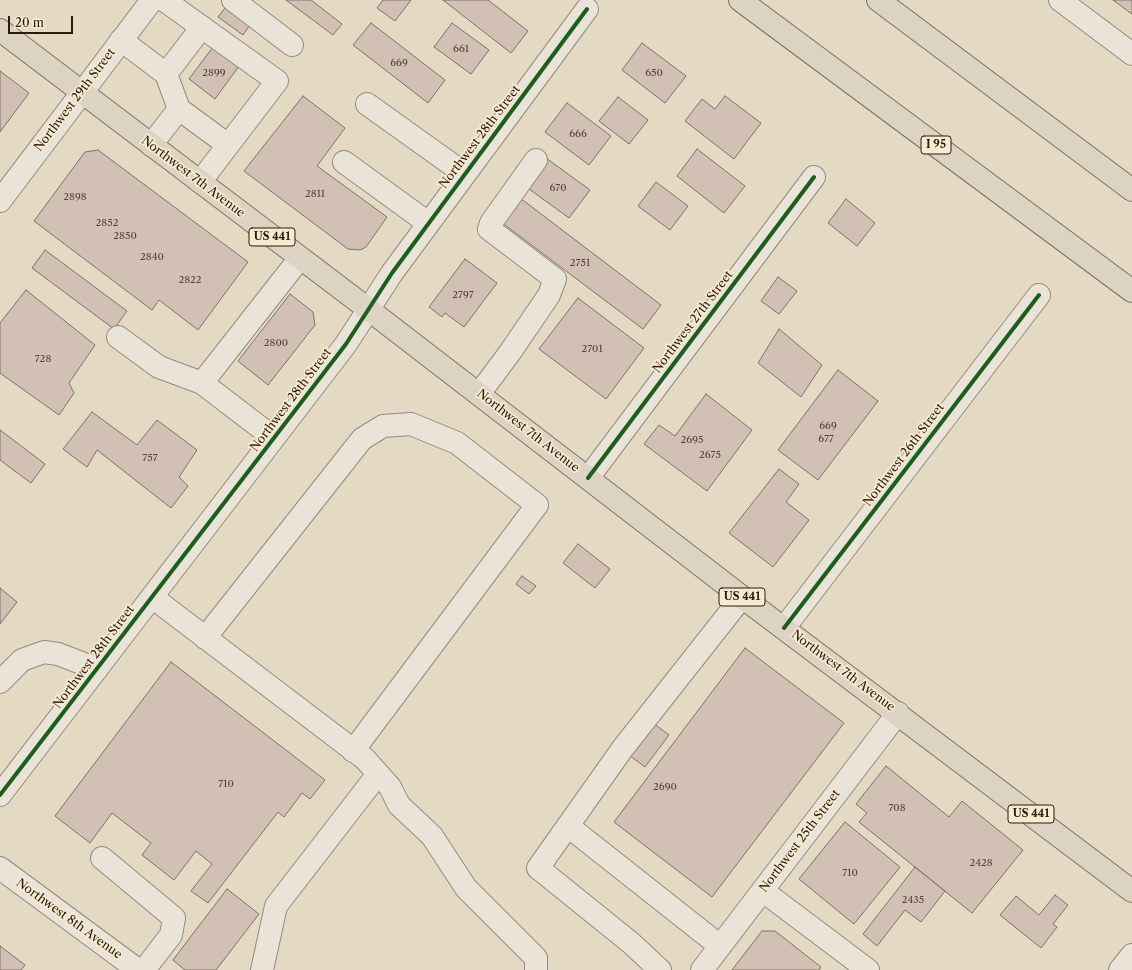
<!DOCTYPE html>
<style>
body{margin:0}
#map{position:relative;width:1132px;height:970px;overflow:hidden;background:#e4dac3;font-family:"Libre Caslon Text",serif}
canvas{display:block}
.scale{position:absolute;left:8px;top:16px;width:65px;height:18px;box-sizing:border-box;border:2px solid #2c1a10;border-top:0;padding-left:5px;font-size:12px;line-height:14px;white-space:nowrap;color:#2c1a10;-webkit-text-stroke:3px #f6ead0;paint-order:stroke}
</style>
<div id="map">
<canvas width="1132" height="970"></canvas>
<div class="scale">20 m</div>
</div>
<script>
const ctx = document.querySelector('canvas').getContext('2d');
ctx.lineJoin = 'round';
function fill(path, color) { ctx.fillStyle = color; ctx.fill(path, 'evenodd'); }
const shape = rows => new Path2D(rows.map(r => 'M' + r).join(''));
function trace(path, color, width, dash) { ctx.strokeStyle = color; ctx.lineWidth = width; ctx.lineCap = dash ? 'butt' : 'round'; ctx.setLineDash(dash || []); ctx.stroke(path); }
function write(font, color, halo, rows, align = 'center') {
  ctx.font = font + ' "Libre Caslon Text",serif'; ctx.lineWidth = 3.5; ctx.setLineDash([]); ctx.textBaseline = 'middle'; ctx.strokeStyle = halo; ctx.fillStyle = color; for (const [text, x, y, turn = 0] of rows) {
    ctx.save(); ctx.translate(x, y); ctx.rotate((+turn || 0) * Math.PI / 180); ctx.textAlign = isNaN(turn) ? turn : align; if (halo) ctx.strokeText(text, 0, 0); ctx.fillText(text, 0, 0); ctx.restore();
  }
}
const building = shape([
 [286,0,311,0,342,24,333,35,286,0],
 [383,0,411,0,395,21,377,8,383,0],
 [443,0,488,0,528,31,511,53,443,0],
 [1113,0,1132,0,1132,14,1113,0],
 [228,4,252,22,243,35,218,17,228,4],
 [371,23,445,80,428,103,353,45,371,23],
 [452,23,489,50,471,74,434,47,452,23],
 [642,43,686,76,665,103,622,70,642,43],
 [213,47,239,66,215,99,189,79,213,47],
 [0,71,29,93,0,132,0,71],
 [303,96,345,128,317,166,387,217,366,247,360,250,348,249,244,171,303,96],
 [725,96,761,123,734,159,685,121,702,99,715,109,725,96],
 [618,97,648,120,629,144,599,121,618,97],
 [567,103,611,136,589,165,545,132,567,103],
 [697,149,745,186,724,213,677,176,697,149],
 [98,150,248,262,198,330,159,300,152,310,34,221,85,152,98,150],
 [546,158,590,190,569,218,525,186,546,158],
 [656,182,688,206,670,230,638,206,656,182],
 [516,195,661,305,643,329,497,219,516,195],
 [846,199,875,223,857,246,828,223,846,199],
 [45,250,127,311,114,329,32,268,45,250],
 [465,259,497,283,464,327,445,313,442,317,429,307,465,259],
 [778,277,797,291,779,314,761,301,778,277],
 [26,290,95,345,69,383,74,393,59,415,0,373,0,323,26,290],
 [290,294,313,312,315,325,268,385,238,361,290,294],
 [578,298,644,348,606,399,539,349,578,298],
 [779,329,822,365,801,397,758,363,779,329],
 [838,370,878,401,818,480,778,450,838,370],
 [706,394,752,430,707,491,644,444,659,425,675,436,706,394],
 [92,412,137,445,157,420,197,450,179,477,188,486,171,508,97,450,87,467,63,449,92,412],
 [0,430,45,464,31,483,0,460,0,430],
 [779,469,799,484,786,502,809,520,773,567,729,533,779,469],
 [578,544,610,569,595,588,563,563,578,544],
 [522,576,536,586,529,594,516,584,522,576],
 [0,588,17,602,0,624,0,588],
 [745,648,844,723,712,897,614,822,745,648],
 [171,662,325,780,310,799,302,793,284,817,278,812,208,903,191,891,212,864,196,851,174,880,142,855,151,843,112,813,90,843,55,816,171,662],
 [653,723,669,735,645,767,629,755,653,723],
 [886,766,949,817,962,801,1023,850,972,913,859,822,867,813,856,804,886,766],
 [845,822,900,867,854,924,799,879,845,822],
 [915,867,945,891,921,922,905,910,877,946,863,934,915,867],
 [227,889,259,914,216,970,185,970,173,960,227,889],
 [1055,895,1068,905,1053,924,1057,927,1041,948,1000,915,1016,896,1039,915,1055,895],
 [762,931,775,931,821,967,819,970,732,970,762,931],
 [0,946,25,965,21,970,0,970,0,946]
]);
fill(building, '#d3c0b4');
trace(building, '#7a7266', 1);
const minor = shape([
 [164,0,277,81,200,182],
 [233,0,292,45],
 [1060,0,1132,54],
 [121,40,166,74],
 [367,104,465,174],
 [179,109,228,145],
 [151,145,179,109,166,74,202,27],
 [344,162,428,223],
 [0,201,152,0],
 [118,337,159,367,202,383,274,438],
 [202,383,300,258],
 [479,394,511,351,549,295,555,279,489,229,491,223,536,160],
 [588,478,814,177],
 [152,597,365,759,390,787,399,805,432,836,466,888,536,958,536,970],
 [784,628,1039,295],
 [205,638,362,439,383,426,411,424,457,443,537,505,353,751],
 [0,682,22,660,44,652,58,654,97,669],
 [0,795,346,344,392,273,587,9],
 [568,826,720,946],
 [102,858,174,918,171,935,144,970],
 [0,868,138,970],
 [763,891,868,970],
 [262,970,276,906,378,774],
 [660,970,631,943,538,868,623,748,742,597],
 [702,970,898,713],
 [1120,970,1132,955]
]);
const major = shape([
 [0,30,368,309,742,597,1132,891]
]);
const highway = shape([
 [740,0,1132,291],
 [878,0,1132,190]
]);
trace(minor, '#948b7e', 24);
trace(major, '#7a7266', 24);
trace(highway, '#7a7266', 24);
trace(minor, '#e9e3d8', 22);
trace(major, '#dcd3c3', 22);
trace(highway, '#dcd3c3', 22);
trace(shape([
 [588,478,814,177],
 [784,628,1039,295],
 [0,795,346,344,392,273,587,9]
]), '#1b5e20', 4);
write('10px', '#564439', null, [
 ["661",461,49],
 ["669",399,63],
 ["2899",214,73],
 ["650",654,73],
 ["666",578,134],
 ["670",558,188],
 ["2811",315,194],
 ["2898",75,197],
 ["2852",107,223],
 ["2850",125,236],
 ["2840",152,257],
 ["2751",580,263],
 ["2822",190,280],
 ["2797",463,295],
 ["2800",276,343],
 ["2701",592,349],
 ["728",43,359],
 ["669",828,426],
 ["677",826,439],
 ["2695",692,440],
 ["2675",710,455],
 ["757",150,458],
 ["710",226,784],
 ["2690",665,787],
 ["708",897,808],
 ["2428",981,863],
 ["710",850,873],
 ["2435",913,900]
]);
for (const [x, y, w] of [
 [936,145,30],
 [272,237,46],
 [742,597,46],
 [1031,814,46]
]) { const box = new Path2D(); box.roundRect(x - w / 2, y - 9, w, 18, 3); ctx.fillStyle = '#f6ead0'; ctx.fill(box); trace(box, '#2c1a10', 1); }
write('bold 11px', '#2c1a10', null, [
 ["I 95",936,145],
 ["US 441",272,237],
 ["US 441",742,597],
 ["US 441",1031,814]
]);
write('12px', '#2c1a10', '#f6ead0', [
 ["Northwest 29th Street",75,100,-53],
 ["Northwest 28th Street",480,137,-53],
 ["Northwest 7th Avenue",193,177,37],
 ["Northwest 27th Street",693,322,-53],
 ["Northwest 28th Street",291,400,-53],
 ["Northwest 7th Avenue",528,431,38],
 ["Northwest 26th Street",904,455,-53],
 ["Northwest 28th Street",94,657,-53],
 ["Northwest 7th Avenue",843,671,37],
 ["Northwest 25th Street",800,841,-53],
 ["Northwest 8th Avenue",69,919,36]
]);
</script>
